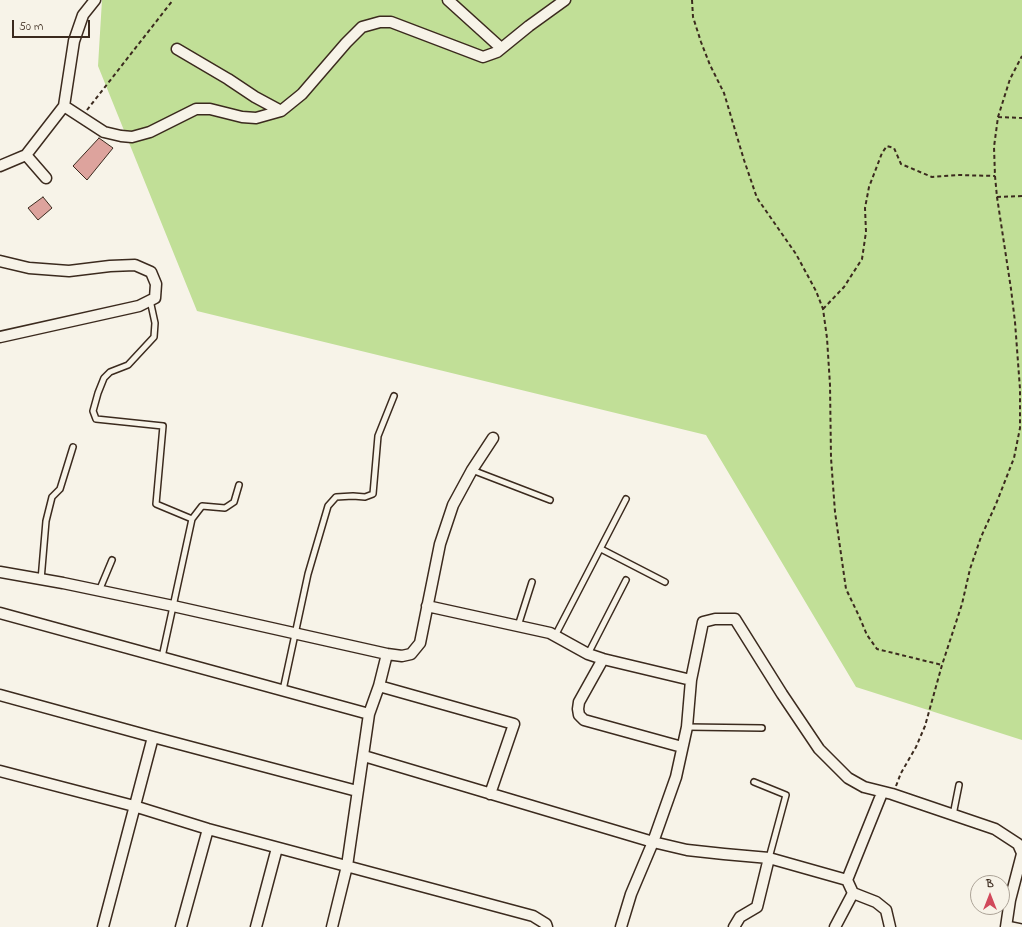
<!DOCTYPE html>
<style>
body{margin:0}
#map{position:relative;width:1022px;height:927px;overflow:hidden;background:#f7f3e8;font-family:"Indie Flower",sans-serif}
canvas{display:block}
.north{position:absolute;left:970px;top:875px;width:40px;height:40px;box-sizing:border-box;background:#f7f3e8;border:1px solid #aca397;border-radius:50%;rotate:0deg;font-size:11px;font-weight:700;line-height:16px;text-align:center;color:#3b2a1e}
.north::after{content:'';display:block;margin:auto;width:14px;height:18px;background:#d1495b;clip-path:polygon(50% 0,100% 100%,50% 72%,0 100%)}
.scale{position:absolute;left:12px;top:20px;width:78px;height:18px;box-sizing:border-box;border:2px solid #3b2a1e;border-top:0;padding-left:5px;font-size:12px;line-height:14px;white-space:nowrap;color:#3b2a1e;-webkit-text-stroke:3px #f7f3e8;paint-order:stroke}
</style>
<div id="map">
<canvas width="1022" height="927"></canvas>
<div class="north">B</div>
<div class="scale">50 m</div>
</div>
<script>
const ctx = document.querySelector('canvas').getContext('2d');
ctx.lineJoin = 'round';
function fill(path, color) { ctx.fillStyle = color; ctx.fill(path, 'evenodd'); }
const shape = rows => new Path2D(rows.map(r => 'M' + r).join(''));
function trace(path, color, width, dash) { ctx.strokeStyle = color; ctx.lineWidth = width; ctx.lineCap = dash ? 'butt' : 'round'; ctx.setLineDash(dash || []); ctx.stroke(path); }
fill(shape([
 [102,0,1022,0,1022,740,856,687,706,435,197,311,98,66]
]), '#c1df97');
const building = shape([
 [99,138,113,148,87,180,73,166,99,138],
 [43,197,52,208,38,220,28,208,43,197]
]);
fill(building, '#dda39d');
trace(building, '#3b2a1e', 1);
const service = shape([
 [150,300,155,323,154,337,128,365,110,372,104,378,98,393,93,411,96,419,163,426,156,504,192,519],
 [472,470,550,500],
 [601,549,665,582],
 [41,580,46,521,52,497,60,489,73,447],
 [99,591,112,560],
 [518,626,532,582],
 [555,636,626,499],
 [588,654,626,580],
 [162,657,192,519,202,506,225,508,234,502,239,485],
 [283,690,308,574,328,506,336,497,353,496,365,497,373,494,378,436,394,396],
 [687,727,762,728],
 [754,782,786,795,769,858],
 [953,815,959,785],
 [1007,924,1022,927]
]);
const minor = shape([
 [448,0,501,48],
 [177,49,228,79,255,97,281,111],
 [64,106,104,132,121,136,132,137,150,132,196,109,210,109,242,117,256,118,281,111,302,94,346,43,362,27,380,22,391,22,483,57,497,52,529,26,565,0],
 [26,155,46,178],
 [0,166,26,155,64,106,74,41,83,15,95,0],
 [0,261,29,268,69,271,110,266,135,265,151,272,156,284,155,298,139,306,0,337],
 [0,572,63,583,173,606,387,654,402,656,411,654,420,643,440,544,453,505,472,470,493,438],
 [427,606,550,633,588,654,603,659,691,680,687,727,676,777,653,842,631,894,621,927],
 [0,613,369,714,347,866,332,927],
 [603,659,579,702,578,709,579,715,584,720,682,747],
 [691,680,703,622,715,619,735,619,782,694,819,749,848,778,864,787,892,794,995,829,1018,844,1022,853],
 [379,686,514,724,490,794],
 [0,695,153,737,357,791],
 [369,714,379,686,387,654],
 [364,756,653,842,687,850,724,854,769,858,847,880],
 [0,771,134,806,208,829,533,916,546,924,547,927],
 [853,893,876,902,886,910,890,927],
 [103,927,153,737],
 [181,927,208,829],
 [256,927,277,848],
 [734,927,740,917,757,907,769,858],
 [835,927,853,893,847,880,882,793],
 [1006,927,1010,900,1022,854]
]);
trace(service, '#3b2a1e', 8);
trace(minor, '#3b2a1e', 13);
trace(shape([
 [692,0,693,17,701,42,710,65,724,93,744,160,757,198,796,254,816,291,823,309,827,338,830,385,831,458,835,512,846,589,859,616,867,635,877,649,942,665],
 [87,110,173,0],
 [998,117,1022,118],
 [997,197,1022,196],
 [823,309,844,287,862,259,866,232,865,208,869,187,882,153,887,146,894,148,901,164,932,177,958,175,995,176],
 [896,786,901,773,916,747,925,726,942,665,962,604,970,569,981,537,996,504,1014,458,1020,428,1020,389,1015,322,1011,289,997,197,995,176,994,147,998,117,1010,79,1022,56]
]), '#3b2a1e', 2, [4, 3]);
trace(service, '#f7f3e8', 5);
trace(minor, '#f7f3e8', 10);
</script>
